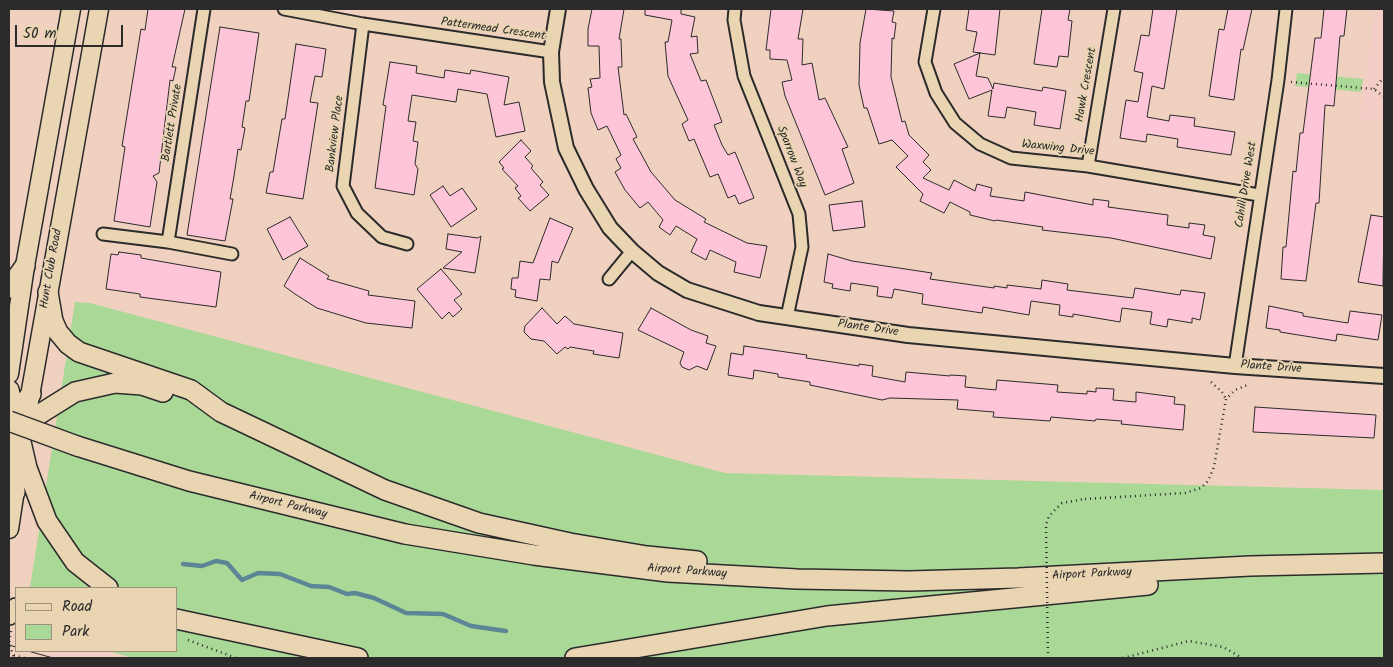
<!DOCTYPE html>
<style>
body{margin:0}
#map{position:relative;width:1393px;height:667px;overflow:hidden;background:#f0d0be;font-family:Kalam,sans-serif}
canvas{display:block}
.frame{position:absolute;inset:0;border:10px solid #2b2b2b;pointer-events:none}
.legend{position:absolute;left:15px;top:587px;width:162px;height:65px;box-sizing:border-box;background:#ead5b3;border:1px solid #9e917d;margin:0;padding:6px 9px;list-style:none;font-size:15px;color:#2b2b2b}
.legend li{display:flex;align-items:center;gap:10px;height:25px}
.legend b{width:25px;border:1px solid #9e917d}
.scale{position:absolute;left:15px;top:25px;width:108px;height:22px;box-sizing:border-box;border:2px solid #2b2b2b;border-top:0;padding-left:6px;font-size:15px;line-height:18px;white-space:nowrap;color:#2b2b2b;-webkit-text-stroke:4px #ead5b3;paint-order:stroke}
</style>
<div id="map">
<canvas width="1393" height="667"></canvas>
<div class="frame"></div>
<ul class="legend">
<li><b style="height:6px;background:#ead5b3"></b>Road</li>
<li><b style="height:14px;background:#a9d897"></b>Park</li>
</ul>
<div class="scale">50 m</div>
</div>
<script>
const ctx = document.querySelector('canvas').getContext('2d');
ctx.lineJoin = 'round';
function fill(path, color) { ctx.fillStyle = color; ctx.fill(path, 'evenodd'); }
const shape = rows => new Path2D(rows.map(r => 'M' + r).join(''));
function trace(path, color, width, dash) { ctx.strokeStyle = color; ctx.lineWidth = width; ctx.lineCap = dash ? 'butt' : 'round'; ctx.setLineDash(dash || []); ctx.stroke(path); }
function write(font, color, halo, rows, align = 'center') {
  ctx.font = font + ' Kalam,sans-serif'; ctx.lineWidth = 4; ctx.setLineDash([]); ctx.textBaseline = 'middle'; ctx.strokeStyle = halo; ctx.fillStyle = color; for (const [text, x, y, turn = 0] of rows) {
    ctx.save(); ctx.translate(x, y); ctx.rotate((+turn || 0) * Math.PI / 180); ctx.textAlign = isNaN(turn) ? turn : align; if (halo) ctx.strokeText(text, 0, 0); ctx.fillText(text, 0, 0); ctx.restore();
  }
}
fill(shape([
 [1375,9,1384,9,1384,122,1359,121],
 [50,651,107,651,134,658,48,658]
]), '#f4cdc6');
fill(shape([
 [1297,73,1363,79,1361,92,1295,86],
 [75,302,90,303,725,473,1384,490,1384,658,134,658,107,651,176,651,176,588,30,588]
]), '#a9d897');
trace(shape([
 [183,564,202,566,216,561,227,563,242,580,258,573,280,574,311,586,329,587,347,594,355,593,374,598,406,613,443,614,471,626,506,631]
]), '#5c8696', 4.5);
const building = shape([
 [148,9,185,9,172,67,176,67,173,81,170,80,159,173,153,176,157,182,150,227,114,221,125,147,122,146,141,29,145,30,148,9],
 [592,9,624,9,619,39,621,39,622,67,618,67,624,115,626,114,637,137,633,139,651,172,675,200,706,219,704,222,747,243,767,246,760,278,734,272,736,262,710,250,706,260,691,252,697,239,676,226,670,235,659,227,663,220,648,202,640,208,625,190,615,172,621,168,616,159,621,155,607,126,598,130,591,113,588,88,592,87,590,79,600,78,599,46,588,46,588,29,592,9],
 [645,9,681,9,681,14,695,17,691,37,697,36,698,53,690,54,701,81,706,80,722,122,714,125,722,145,728,155,735,152,754,198,739,204,735,195,728,198,718,174,710,177,694,139,689,141,682,124,688,120,668,76,665,42,668,42,672,20,645,15,645,9],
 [771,9,803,9,798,39,803,39,802,65,812,63,819,100,825,98,848,147,842,149,854,183,825,195,785,96,782,82,792,80,787,60,770,59,770,50,766,50,771,9],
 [866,9,894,11,892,22,896,23,894,39,892,38,891,77,902,122,905,121,909,135,929,155,923,162,931,170,923,178,949,190,954,180,975,191,977,184,992,188,990,196,1024,201,1025,192,1093,205,1093,199,1109,201,1108,207,1168,215,1167,225,1189,228,1189,223,1205,225,1203,235,1215,237,1211,259,1111,238,1042,230,1043,227,996,220,995,221,970,215,970,212,950,202,944,213,920,201,923,194,896,167,908,156,892,140,879,144,867,108,864,108,859,85,860,43,866,9],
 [969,9,1000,9,995,55,973,52,977,32,966,30,969,9],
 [1042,9,1070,9,1068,20,1072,21,1068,57,1059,56,1057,67,1034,64,1042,9],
 [1153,9,1177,9,1164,89,1152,86,1147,117,1169,121,1170,115,1195,118,1194,126,1235,132,1231,155,1177,147,1178,139,1147,134,1146,142,1120,138,1126,100,1138,102,1143,73,1134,71,1137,56,1141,35,1149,36,1153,9],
 [1228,9,1252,9,1243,50,1241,49,1234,100,1209,96,1219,29,1224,30,1228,9],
 [1324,9,1347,9,1344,36,1340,36,1334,106,1325,105,1319,203,1316,203,1306,281,1281,279,1283,247,1286,247,1293,171,1296,172,1300,133,1303,133,1315,38,1321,38,1324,9],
 [220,27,259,33,249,101,246,101,242,127,245,128,241,150,238,149,234,176,230,199,233,199,225,241,187,235,220,27],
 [296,44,326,49,322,77,315,76,310,102,318,103,303,199,266,193,270,172,273,172,282,119,285,119,296,44],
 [980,53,976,76,988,78,993,89,994,83,1042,91,1043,87,1066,91,1060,129,1034,125,1036,112,1007,107,1005,118,988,116,992,90,969,99,954,64,980,53],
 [390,62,417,66,416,73,444,78,445,70,470,74,471,70,509,77,504,105,519,102,525,131,496,137,487,94,458,89,456,102,412,95,408,121,416,122,413,141,418,142,415,164,418,169,414,195,375,188,386,106,383,105,390,62],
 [521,140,531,151,525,157,533,166,531,168,543,182,540,185,549,195,530,211,518,198,521,196,515,188,518,186,502,169,504,168,499,162,521,140],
 [443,186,450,196,462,188,477,209,451,227,430,195,443,186],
 [862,201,865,227,833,231,829,205,862,201],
 [1371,215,1384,217,1383,286,1358,282,1371,215],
 [290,217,308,246,283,260,267,229,290,217],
 [550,218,573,228,558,263,552,261,550,280,540,279,537,301,515,297,516,290,511,289,512,278,518,278,520,261,533,263,550,218],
 [448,234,478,238,481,236,475,273,443,268,462,252,446,249,448,234],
 [119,252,141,255,141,258,221,272,216,307,140,297,140,294,106,289,111,254,118,255,119,252],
 [828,254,852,261,932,273,930,279,994,288,994,286,1007,288,1007,285,1041,289,1042,280,1068,284,1067,290,1133,298,1135,288,1180,295,1181,290,1205,293,1200,320,1192,318,1192,323,1168,319,1167,327,1150,324,1152,312,1122,308,1120,322,1073,314,1073,317,1059,315,1060,305,1031,301,1029,315,983,307,982,313,922,304,923,294,894,289,892,298,877,296,878,287,851,283,850,291,832,288,833,284,824,282,828,254],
 [300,258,329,276,327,279,369,291,368,295,415,301,412,328,366,323,317,308,295,294,284,286,300,258],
 [441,269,462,294,454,300,462,309,453,317,449,312,442,319,417,289,441,269],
 [1269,306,1303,313,1303,316,1348,323,1350,311,1382,315,1378,340,1337,334,1336,341,1280,332,1280,330,1266,328,1269,306],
 [542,308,557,324,565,316,574,324,623,333,619,358,593,354,594,351,570,347,568,349,565,347,557,354,544,341,531,339,524,332,525,326,542,308],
 [651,308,691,330,708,336,706,343,716,346,707,370,697,366,689,370,682,367,680,363,684,352,638,330,651,308],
 [744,346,807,355,806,358,859,366,859,364,873,366,872,376,905,382,906,372,950,376,950,375,966,376,965,387,996,390,997,380,1058,385,1057,392,1087,394,1087,391,1096,392,1096,388,1114,389,1113,400,1136,402,1136,392,1175,397,1174,404,1185,405,1183,430,1121,424,1122,421,1096,419,1095,421,1051,417,1050,421,993,417,994,412,957,409,958,400,890,398,882,400,810,385,810,382,778,377,778,374,754,370,753,379,728,375,731,353,743,355,744,346],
 [1255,407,1376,415,1374,438,1253,432,1255,407]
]);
fill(building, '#fec5d9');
trace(building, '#2b2b2b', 1);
const minor = shape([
 [284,9,363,24,551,52],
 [735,9,734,20,744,76,799,214,802,247,787,317],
 [934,9,925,62,936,93,955,123,980,144,1011,158,1088,166,1259,195],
 [363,24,343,186,357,213,382,237,407,244],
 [1088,166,1114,9],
 [103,234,168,242,232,254],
 [168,242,204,9],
 [609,279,632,251],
 [1235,366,1278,80,1286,9]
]);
const tertiary = shape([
 [558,9,551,52,552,82,566,148,586,189,610,228,632,251,658,273,687,290,759,313,908,335,1235,366,1384,376]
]);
const primary = shape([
 [9,374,25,266,71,9],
 [28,407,99,9],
 [9,529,17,477]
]);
const trunk = shape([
 [9,288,25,266],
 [48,292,53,321,58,332,68,344,79,352,191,390,221,412,385,490,479,523,570,543,647,556,697,561],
 [9,390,27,468,47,521,75,562,108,588],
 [10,421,31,394],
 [77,446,189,481,405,534,534,555,668,572,797,579,909,581,1018,578,1250,566,1384,563],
 [9,447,35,417,75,392,115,383,142,385,163,392],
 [9,462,15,492],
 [9,615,16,608],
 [176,619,358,658],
 [575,658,827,616,1148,585]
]);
trace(minor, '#2b2b2b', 15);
trace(tertiary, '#2b2b2b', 18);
trace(primary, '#2b2b2b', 21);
trace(trunk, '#2b2b2b', 22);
trace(shape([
 [1291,82,1374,89,1384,97],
 [1374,89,1384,77],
 [1211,382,1222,392,1226,399],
 [1085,499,1185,493,1201,488,1208,481,1214,467,1226,399,1235,390,1250,384],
 [11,631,9,643,14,658],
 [188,640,236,658],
 [1123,658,1189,641,1223,647,1242,658]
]), '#2b2b2b', 2.5, [1, 4]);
trace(minor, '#ead5b3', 11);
trace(tertiary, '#ead5b3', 14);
trace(primary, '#ead5b3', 18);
trace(trunk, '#ead5b3', 19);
trace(shape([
 [9,645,16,647],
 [28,651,53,658]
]), '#2b2b2b', 1);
const trunkBridge = shape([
 [9,421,77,446]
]);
trace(trunkBridge, '#2b2b2b', 22, []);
trace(shape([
 [9,654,25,658],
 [1048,658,1046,525,1049,516,1062,503,1085,499]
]), '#2b2b2b', 2.5, [1, 4]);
trace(trunkBridge, '#ead5b3', 19);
write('12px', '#2b2b2b', '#ead5b3', [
 ["Pattermead Crescent",493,30,8],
 ["Hawk Crescent",1087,85,-80],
 ["Bartlett Private",173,123,-81],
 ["Bankview Place",336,134,-83],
 ["Waxwing Drive",1058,149,6],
 ["Sparrow Way",791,157,69],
 ["Cahill Drive West",1247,185,-81],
 ["Hunt Club Road",52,269,-80],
 ["Plante Drive",868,329,8],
 ["Plante Drive",1271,368,4],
 ["Airport Parkway",288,506,14],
 ["Airport Parkway",687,572,4],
 ["Airport Parkway",1092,575,-3]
]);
</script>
